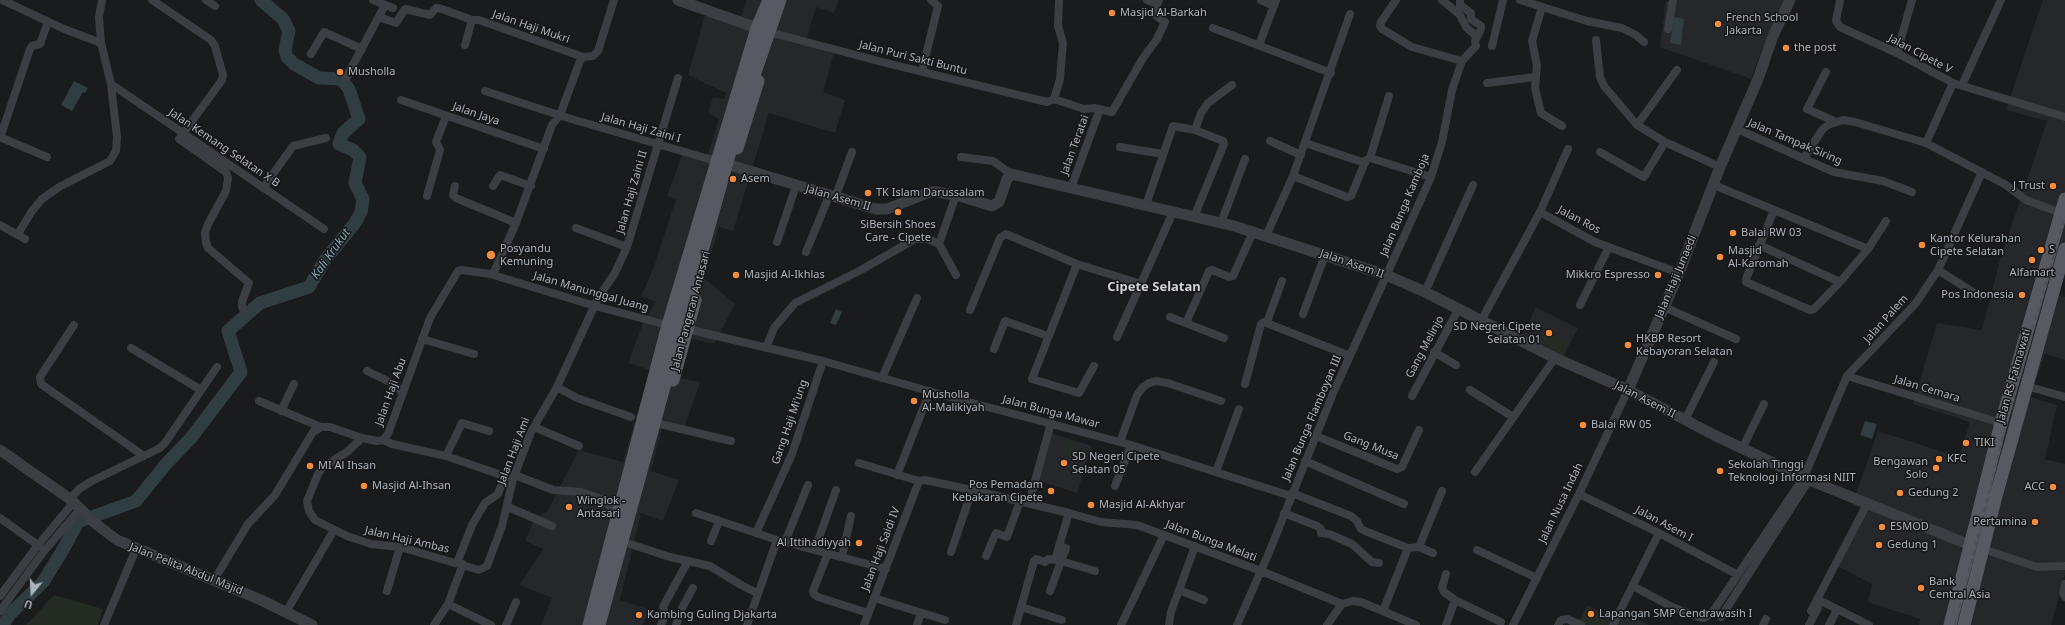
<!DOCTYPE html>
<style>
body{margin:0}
#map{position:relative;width:2065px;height:625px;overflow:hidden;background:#1a1b1d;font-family:"Noto Sans",sans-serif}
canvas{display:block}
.north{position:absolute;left:12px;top:573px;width:40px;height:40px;-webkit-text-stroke:3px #151618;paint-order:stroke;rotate:198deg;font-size:11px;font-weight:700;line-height:16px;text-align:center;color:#adb5bc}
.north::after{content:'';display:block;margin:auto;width:14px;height:18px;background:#adb5bc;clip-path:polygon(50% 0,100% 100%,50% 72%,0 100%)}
</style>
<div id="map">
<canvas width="2065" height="625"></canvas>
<div class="north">U</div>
</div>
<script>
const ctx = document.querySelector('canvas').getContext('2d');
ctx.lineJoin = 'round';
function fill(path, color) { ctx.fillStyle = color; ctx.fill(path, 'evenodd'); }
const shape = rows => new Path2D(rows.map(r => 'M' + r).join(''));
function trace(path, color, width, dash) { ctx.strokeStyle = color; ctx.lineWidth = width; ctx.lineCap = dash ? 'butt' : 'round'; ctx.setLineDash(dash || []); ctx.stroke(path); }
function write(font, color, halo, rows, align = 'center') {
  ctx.font = font + ' "Noto Sans",sans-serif'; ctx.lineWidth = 3; ctx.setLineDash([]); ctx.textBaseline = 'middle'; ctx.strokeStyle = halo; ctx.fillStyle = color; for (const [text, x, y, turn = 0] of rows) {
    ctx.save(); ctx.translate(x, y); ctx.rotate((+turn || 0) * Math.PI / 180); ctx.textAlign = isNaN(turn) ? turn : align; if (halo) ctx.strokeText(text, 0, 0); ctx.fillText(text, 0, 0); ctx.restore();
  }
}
fill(shape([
 [747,0,839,0,834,13,816,7,805,44,834,53,823,92,845,100,835,133,769,113,733,231,719,227,704,278,735,304,714,344,685,337,674,377,700,382,684,429,663,423,651,471,679,480,663,521,641,513,620,600,651,610,642,625,541,625,552,598,519,585,543,549,525,541,535,518,547,512,579,450,623,462,650,370,628,363,643,323,656,302,641,296,654,267,676,199,667,196,682,155,706,160,719,119,708,113,713,97,724,99,726,93,688,75,706,12,739,21],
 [1678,0,1786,0,1762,49,1751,79,1660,47,1666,1],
 [2043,0,2065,0,2065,256,2055,294,2065,297,2065,360,2045,354,2030,397,2057,405,2045,459,2065,464,2065,574,2051,625,1919,625,1920,619,1868,602,1872,584,1837,566,1862,509,1852,505,1878,431,1959,457,1970,422,1913,404,1937,323,1982,330,2000,260,2047,121,2006,110],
 [1536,307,1578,328,1562,359,1521,338],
 [1051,433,1092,446,1077,493,1036,480],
 [1587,605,1617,620,1622,612,1649,625,1577,625]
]), '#26272a');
fill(shape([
 [1546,331,1568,343,1562,356,1539,344],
 [1065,439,1076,442,1072,458,1060,454],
 [54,595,103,609,98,625,26,625],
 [1587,609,1608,619,1606,625,1580,624]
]), '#232b22');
fill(shape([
 [1674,17,1684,19,1681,45,1670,43],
 [74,81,88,88,85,93,83,92,72,111,61,105],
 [836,309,842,312,836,325,830,323],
 [1865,421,1877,424,1872,439,1860,435]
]), '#303e41');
trace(shape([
 [3,625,10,614,43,582,61,553,78,522,136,501,166,464,191,438,241,372,228,331,260,303,309,287,325,260,355,223,361,212,363,199,355,183,360,157,353,150,339,144,343,133,359,119,349,89,341,79,319,78,294,64,287,57,285,50,289,31,283,19,261,0]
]), '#303e41', 13);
trace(shape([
 [2,0,64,29,101,43,111,84,117,137,116,151,110,161,59,187,42,199,32,211,18,234],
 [152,0,211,40,215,46,223,75,222,80,179,139,226,172,228,178,226,191,208,224,205,233,206,242,208,248,249,283,242,302,242,307,243,309],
 [206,0,215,6],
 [373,0,393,8],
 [1147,0,1157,4],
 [1261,0,1274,6],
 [1396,0,1381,22,1380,26,1382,29,1412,47,1462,61],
 [1442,0,1460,15,1466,27,1477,37],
 [1520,0,1587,21,1622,28,1636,35,1644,42],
 [1840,0,1836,21,1840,27,1897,53,1953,83,2065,117],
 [1542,7,1532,41,1537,66,1535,88,1541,113,1562,126],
 [379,17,396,23,405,9,430,15,436,8,439,8,472,20,479,20,583,57],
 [1213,28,1331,73],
 [1668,29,1673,0],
 [765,31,886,63,1047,102,1054,99],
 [1596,40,1600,77,1604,86,1637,125,1665,142,1720,167],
 [101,43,99,17,102,0],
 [465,45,472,20],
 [1259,45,1276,0],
 [1492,46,1503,0],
 [1897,53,1912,0],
 [311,54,324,32,362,49],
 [922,71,938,6,931,0],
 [1826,72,1807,109,1834,121],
 [346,78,385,5],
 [1487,83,1535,77],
 [111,84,324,229],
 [1962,85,2001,0],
 [485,91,568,118,716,161],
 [1054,99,1084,109,1094,108,1112,112,1143,58,1157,39,1165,22,1153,13,1159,0],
 [1054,99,1060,79,1063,43,1058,26,1059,0],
 [401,100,544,149],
 [1637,125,1677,70],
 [1737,129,1834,172,1883,181,1912,192],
 [1195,130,1201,113,1208,103,1232,85],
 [1270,141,1301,155],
 [1305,143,1365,163],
 [1926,143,1953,83],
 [1120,147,1163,154],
 [1600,152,1644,177,1665,142],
 [47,157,2,138,1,135,30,49,32,46,40,44,48,22],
 [961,157,993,161,1011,174],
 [1370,158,1389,96],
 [1804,158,1822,130,1828,125,1843,120,1855,122,1926,143,2006,185,2026,200,2061,213],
 [1293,176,1347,197,1351,196,1366,160,1370,158,1431,177],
 [1714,185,1868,249],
 [455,186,453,195,456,198,516,223],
 [493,186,500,175,531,186],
 [263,188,293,146,326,138],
 [1071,188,1100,109],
 [427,196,440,150,436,142,446,116],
 [835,198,852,152],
 [1146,205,1173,126,1195,130,1223,141,1224,144,1194,217],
 [1774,210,1746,279,1746,282,1810,310,1814,309,1840,282,1868,249,1886,221],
 [1540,212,1595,242,1679,273],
 [1221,223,1245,159],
 [0,225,25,239],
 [576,228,627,247],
 [1266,236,1293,176,1350,14],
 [777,242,796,186],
 [939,244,956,195],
 [1759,245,1840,282],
 [806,252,829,196],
 [1077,264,1032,379,1079,393,1094,366],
 [1938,270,1979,296],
 [490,274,494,272,516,223,552,125,560,115,580,61,583,57,593,56,598,51,614,0],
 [1425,292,1473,185],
 [1580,305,1609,247],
 [1664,307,1736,339],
 [970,310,1000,238,1006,234,1077,264,1141,284],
 [1303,314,1325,255],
 [1170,317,1224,338],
 [1481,321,1540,212,1568,149],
 [1267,322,1282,281],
 [1186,323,1209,271,1212,270,1229,277,1233,276,1253,232],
 [74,325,40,377,41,384,144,456],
 [683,328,823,361,946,396,1131,445,1291,496],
 [1117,337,1173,212],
 [422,339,474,354],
 [131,348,201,390],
 [766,348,774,328,795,303,861,270,915,239,928,239,939,244,956,275],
 [994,349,1005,321,1048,336],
 [1434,352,1456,365],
 [367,371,394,384,402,392],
 [1847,376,2001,423],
 [882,378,917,298],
 [1245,384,1261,324,1264,322,1350,356],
 [2026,386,2065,397],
 [557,387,577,398,631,417],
 [1470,390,1513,417],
 [1412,396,1458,310],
 [259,401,321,427],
 [281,411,294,384],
 [1685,420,1714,362],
 [660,424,731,441],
 [534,427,579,446],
 [1316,436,1397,469,1402,467,1419,430],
 [362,438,347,452,323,467,318,474,307,501,309,511,315,520,347,536,371,544,400,547,479,570,487,566,502,526,513,479,531,432,557,387,598,298,615,273,627,247,678,78],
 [383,440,392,444,446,456,513,479],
 [1120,442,1137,395,1143,387,1149,383,1156,381,1168,383,1221,401],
 [1742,449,1764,404],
 [446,456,462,423,489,431],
 [1305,461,1404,504],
 [859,463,919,481,925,480,972,490,1069,513,1101,522,1137,525,1261,571,1342,604],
 [1216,472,1239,409],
 [1475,472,1555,358],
 [515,475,553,490,581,492,602,499,618,515],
 [897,475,930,391],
 [1115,486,1131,445],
 [1292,493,1351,516,1357,521,1361,529,1365,531,1408,548],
 [1579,494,1659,533,1738,575],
 [70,499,79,489,92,481,160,448,165,443,217,367],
 [1029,503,1051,423],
 [508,507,552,526],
 [696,513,777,540,886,569],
 [1284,513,1317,526,1321,529,1321,533,1329,534,1352,544,1372,562,1379,563],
 [0,518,42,548],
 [756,533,792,454,823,361],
 [711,541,719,521],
 [785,542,808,485],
 [627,543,670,557,710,566,741,585,757,593],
 [1419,547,1442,491],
 [815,549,836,490],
 [1983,549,2037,567,2065,566],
 [1477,550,1537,578],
 [951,552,972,490],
 [828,553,813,591,814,594,818,597,868,613],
 [986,556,996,533,1007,537,1020,501],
 [842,557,851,516],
 [1061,561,1095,571],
 [457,563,472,525,485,503,498,494,505,476],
 [1446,574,1442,588,1444,592,1455,600],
 [214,580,248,524,275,495,313,432,321,427,330,427,362,438,377,441,383,440,388,434,430,318,458,271,462,270,490,274,595,306,671,326],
 [2065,584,2063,593,2065,597],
 [1633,586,1672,607,1699,617,1704,618,1712,613,1804,477,1847,376,1916,303,1938,270,1982,172],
 [1179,590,1204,600],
 [387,591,400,547],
 [1050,591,1066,548,1059,546,1069,513],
 [0,596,38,545,73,503],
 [874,598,945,620],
 [1817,599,1869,625],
 [448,604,491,625],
 [1021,607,1062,620],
 [0,611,45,550,80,509],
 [1383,611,1408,548,1419,547,1433,553],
 [1811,611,1867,504],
 [286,612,334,530],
 [1721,617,1809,480],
 [104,625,136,549],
 [434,625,448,604,463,564],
 [506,625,516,602],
 [661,625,665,615,663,607,688,561],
 [676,625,682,608,693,588],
 [747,625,777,540],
 [864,625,919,481],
 [917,625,921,613],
 [1016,625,1034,561,1036,559,1045,562,1048,559,1055,560,1059,546],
 [1121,625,1164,535],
 [1169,625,1171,612,1195,546],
 [1237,625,1268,555,1334,391,1431,177,1442,142,1452,90,1462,61,1476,46,1475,41,1481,29,1481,26,1471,19,1471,13,1460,5,1460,0],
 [1327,625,1342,604,1353,601,1361,602,1416,625],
 [1446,625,1455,600,1501,622],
 [1513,625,1579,494,1628,390],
 [1558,625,1561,620,1567,619,1581,625],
 [1613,625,1659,533],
 [1763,625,1766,619],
 [1809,625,1818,608],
 [1829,625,1837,610]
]), '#3b3e42', 8);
trace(shape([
 [678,0,757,28],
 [720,162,876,209,887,209,930,192,936,192,956,195,992,206,999,202,1007,179,1011,174,1234,226,1386,275,1425,292,1555,358,1628,390,1714,435,1809,480,1970,545],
 [1628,390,1679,273,1720,167,1758,79,1773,36,1790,0],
 [0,450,70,499,96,524,117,540,261,600,312,625]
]), '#3b3e42', 11);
trace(shape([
 [737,148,758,81],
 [673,380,695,300],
 [589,625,668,325,757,28,769,0],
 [1950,625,2001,423,2065,199],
 [1964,625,1996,496,2065,249]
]), '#575b61', 13);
trace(shape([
 [1955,625,2006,425,2065,216]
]), '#4e5257', 2, [5, 4]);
trace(shape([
 [599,625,679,332,740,116,780,0]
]), '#575b61', 13);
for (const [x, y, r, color] of [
 [1112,13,4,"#f48c3b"],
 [1718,24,4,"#f48c3b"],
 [1786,48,4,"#f48c3b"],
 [340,72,4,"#f48c3b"],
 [733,179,4,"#f48c3b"],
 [2053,186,4,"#f48c3b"],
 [868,193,4,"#f48c3b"],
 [898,212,4,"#f48c3b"],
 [1733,233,4,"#f48c3b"],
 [1922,245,4,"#f48c3b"],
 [2041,250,4,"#f48c3b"],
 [491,255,5,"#f48c3b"],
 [1720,257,4,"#f48c3b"],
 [2032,260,4,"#f48c3b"],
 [736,275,4,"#f48c3b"],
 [1658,275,4,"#f48c3b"],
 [2022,295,4,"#f48c3b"],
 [1549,333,4,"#f48c3b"],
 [1628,345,4,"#f48c3b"],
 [914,401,4,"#f48c3b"],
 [1583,425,4,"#f48c3b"],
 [1966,443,4,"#f48c3b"],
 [1939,459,4,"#f48c3b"],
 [1064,463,4,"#f48c3b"],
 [310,466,4,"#f48c3b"],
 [1936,468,4,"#f48c3b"],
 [1720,471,4,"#f48c3b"],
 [364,486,4,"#f48c3b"],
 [2053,487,4,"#f48c3b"],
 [1051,491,4,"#f48c3b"],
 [1900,493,4,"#f48c3b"],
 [1091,505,4,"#f48c3b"],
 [569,507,4,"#f48c3b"],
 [2035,522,4,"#f48c3b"],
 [1882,527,4,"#f48c3b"],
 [859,543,4,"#f48c3b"],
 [1879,545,4,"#f48c3b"],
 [1921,588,4,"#f48c3b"],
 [1591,614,4,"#f48c3b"],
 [639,615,4,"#f48c3b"]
]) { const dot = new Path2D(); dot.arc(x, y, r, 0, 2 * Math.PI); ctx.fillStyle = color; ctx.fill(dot); trace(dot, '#151618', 1.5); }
write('11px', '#adb5bc', '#151618', [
 ["Masjid Al-Barkah",1120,13],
 ["French School",1726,18],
 ["Jakarta",1726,31],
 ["the post",1794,48],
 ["Musholla",348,72],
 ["Asem",741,179],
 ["J Trust",2045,186,"right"],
 ["TK Islam Darussalam",876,193],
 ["SiBersih Shoes",898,225,"center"],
 ["Care - Cipete",898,238,"center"],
 ["Balai RW 03",1741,233],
 ["Kantor Kelurahan",1930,239],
 ["Cipete Selatan",1930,252],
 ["Posyandu",500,249],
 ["Kemuning",500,262],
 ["S",2049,250],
 ["Masjid",1728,251],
 ["Al-Karomah",1728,264],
 ["Alfamart",2032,273,"center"],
 ["Masjid Al-Ikhlas",744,275],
 ["Mikkro Espresso",1650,275,"right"],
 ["Pos Indonesia",2014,295,"right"],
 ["SD Negeri Cipete",1541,327,"right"],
 ["Selatan 01",1541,340,"right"],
 ["HKBP Resort",1636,339],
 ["Kebayoran Selatan",1636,352],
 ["Musholla",922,395],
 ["Al-Malikiyah",922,408],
 ["Balai RW 05",1591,425],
 ["TIKI",1974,443],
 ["SD Negeri Cipete",1072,457],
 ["Selatan 05",1072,470],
 ["KFC",1947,459],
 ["Bengawan",1928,462,"right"],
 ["Solo",1928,475,"right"],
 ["Sekolah Tinggi",1728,465],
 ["Teknologi Informasi NIIT",1728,478],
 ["MI Al Ihsan",318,466],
 ["Pos Pemadam",1043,485,"right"],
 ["Kebakaran Cipete",1043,498,"right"],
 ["Masjid Al-Ihsan",372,486],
 ["ACC",2045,487,"right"],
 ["Gedung 2",1908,493],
 ["Winglok -",577,501],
 ["Antasari",577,514],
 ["Masjid Al-Akhyar",1099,505],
 ["Pertamina",2027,522,"right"],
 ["ESMOD",1890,527],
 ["Al Ittihadiyyah",851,543,"right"],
 ["Gedung 1",1887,545],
 ["Bank",1929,582],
 ["Central Asia",1929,595],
 ["Lapangan SMP Cendrawasih I",1599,614],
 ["Kambing Guling Djakarta",647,615]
], 'left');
write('11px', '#adb5bc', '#151618', [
 ["Jalan Haji Mukri",531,27,19],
 ["Jalan Cipete V",1920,54,28],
 ["Jalan Puri Sakti Buntu",913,58,14],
 ["Jalan Jaya",476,114,19],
 ["Jalan Haji Zaini I",641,128,16],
 ["Jalan Tampak Siring",1795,142,23],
 ["Jalan Teratai",1075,145,-70],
 ["Jalan Kemang Selatan X B",224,148,34],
 ["Jalan Haji Zaini II",632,192,-74],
 ["Jalan Asem II",838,198,16],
 ["Jalan Bunga Kamboja",1405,205,-67],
 ["Jalan Ros",1579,220,28],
 ["Jalan Asem II",1352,264,19],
 ["Jalan Haji Junaedi",1676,277,-67],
 ["Jalan Manunggal Juang",591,292,16],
 ["Jalan Pangeran Antasari",691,311,-75],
 ["Jalan Palem",1886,319,-48],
 ["Gang Melinjo",1425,347,-62],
 ["Jalan RS Fatmawati",2014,376,-74],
 ["Jalan Cemara",1927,389,17],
 ["Jalan Haji Abu",391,392,-70],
 ["Jalan Asem II",1645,400,27],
 ["Jalan Bunga Mawar",1051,412,15],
 ["Jalan Bunga Flamboyan III",1312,418,-67],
 ["Gang Haji Mi'ung",790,422,-71],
 ["Gang Musa",1371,446,22],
 ["Jalan Haji Ami",514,451,-69],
 ["Jalan Nusa Indah",1561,503,-64],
 ["Jalan Asem I",1664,524,28],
 ["Jalan Haji Ambas",407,540,13],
 ["Jalan Bunga Melati",1211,541,21],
 ["Jalan Haji Saidi IV",881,549,-69],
 ["Jalan Pelita Abdul Majid",186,569,22]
]);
write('italic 12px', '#84abb7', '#151618', [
 ["Kali Krukut",331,254,-55]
]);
write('bold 13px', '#ced3d8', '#151618', [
 ["Cipete Selatan",1154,287]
]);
</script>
